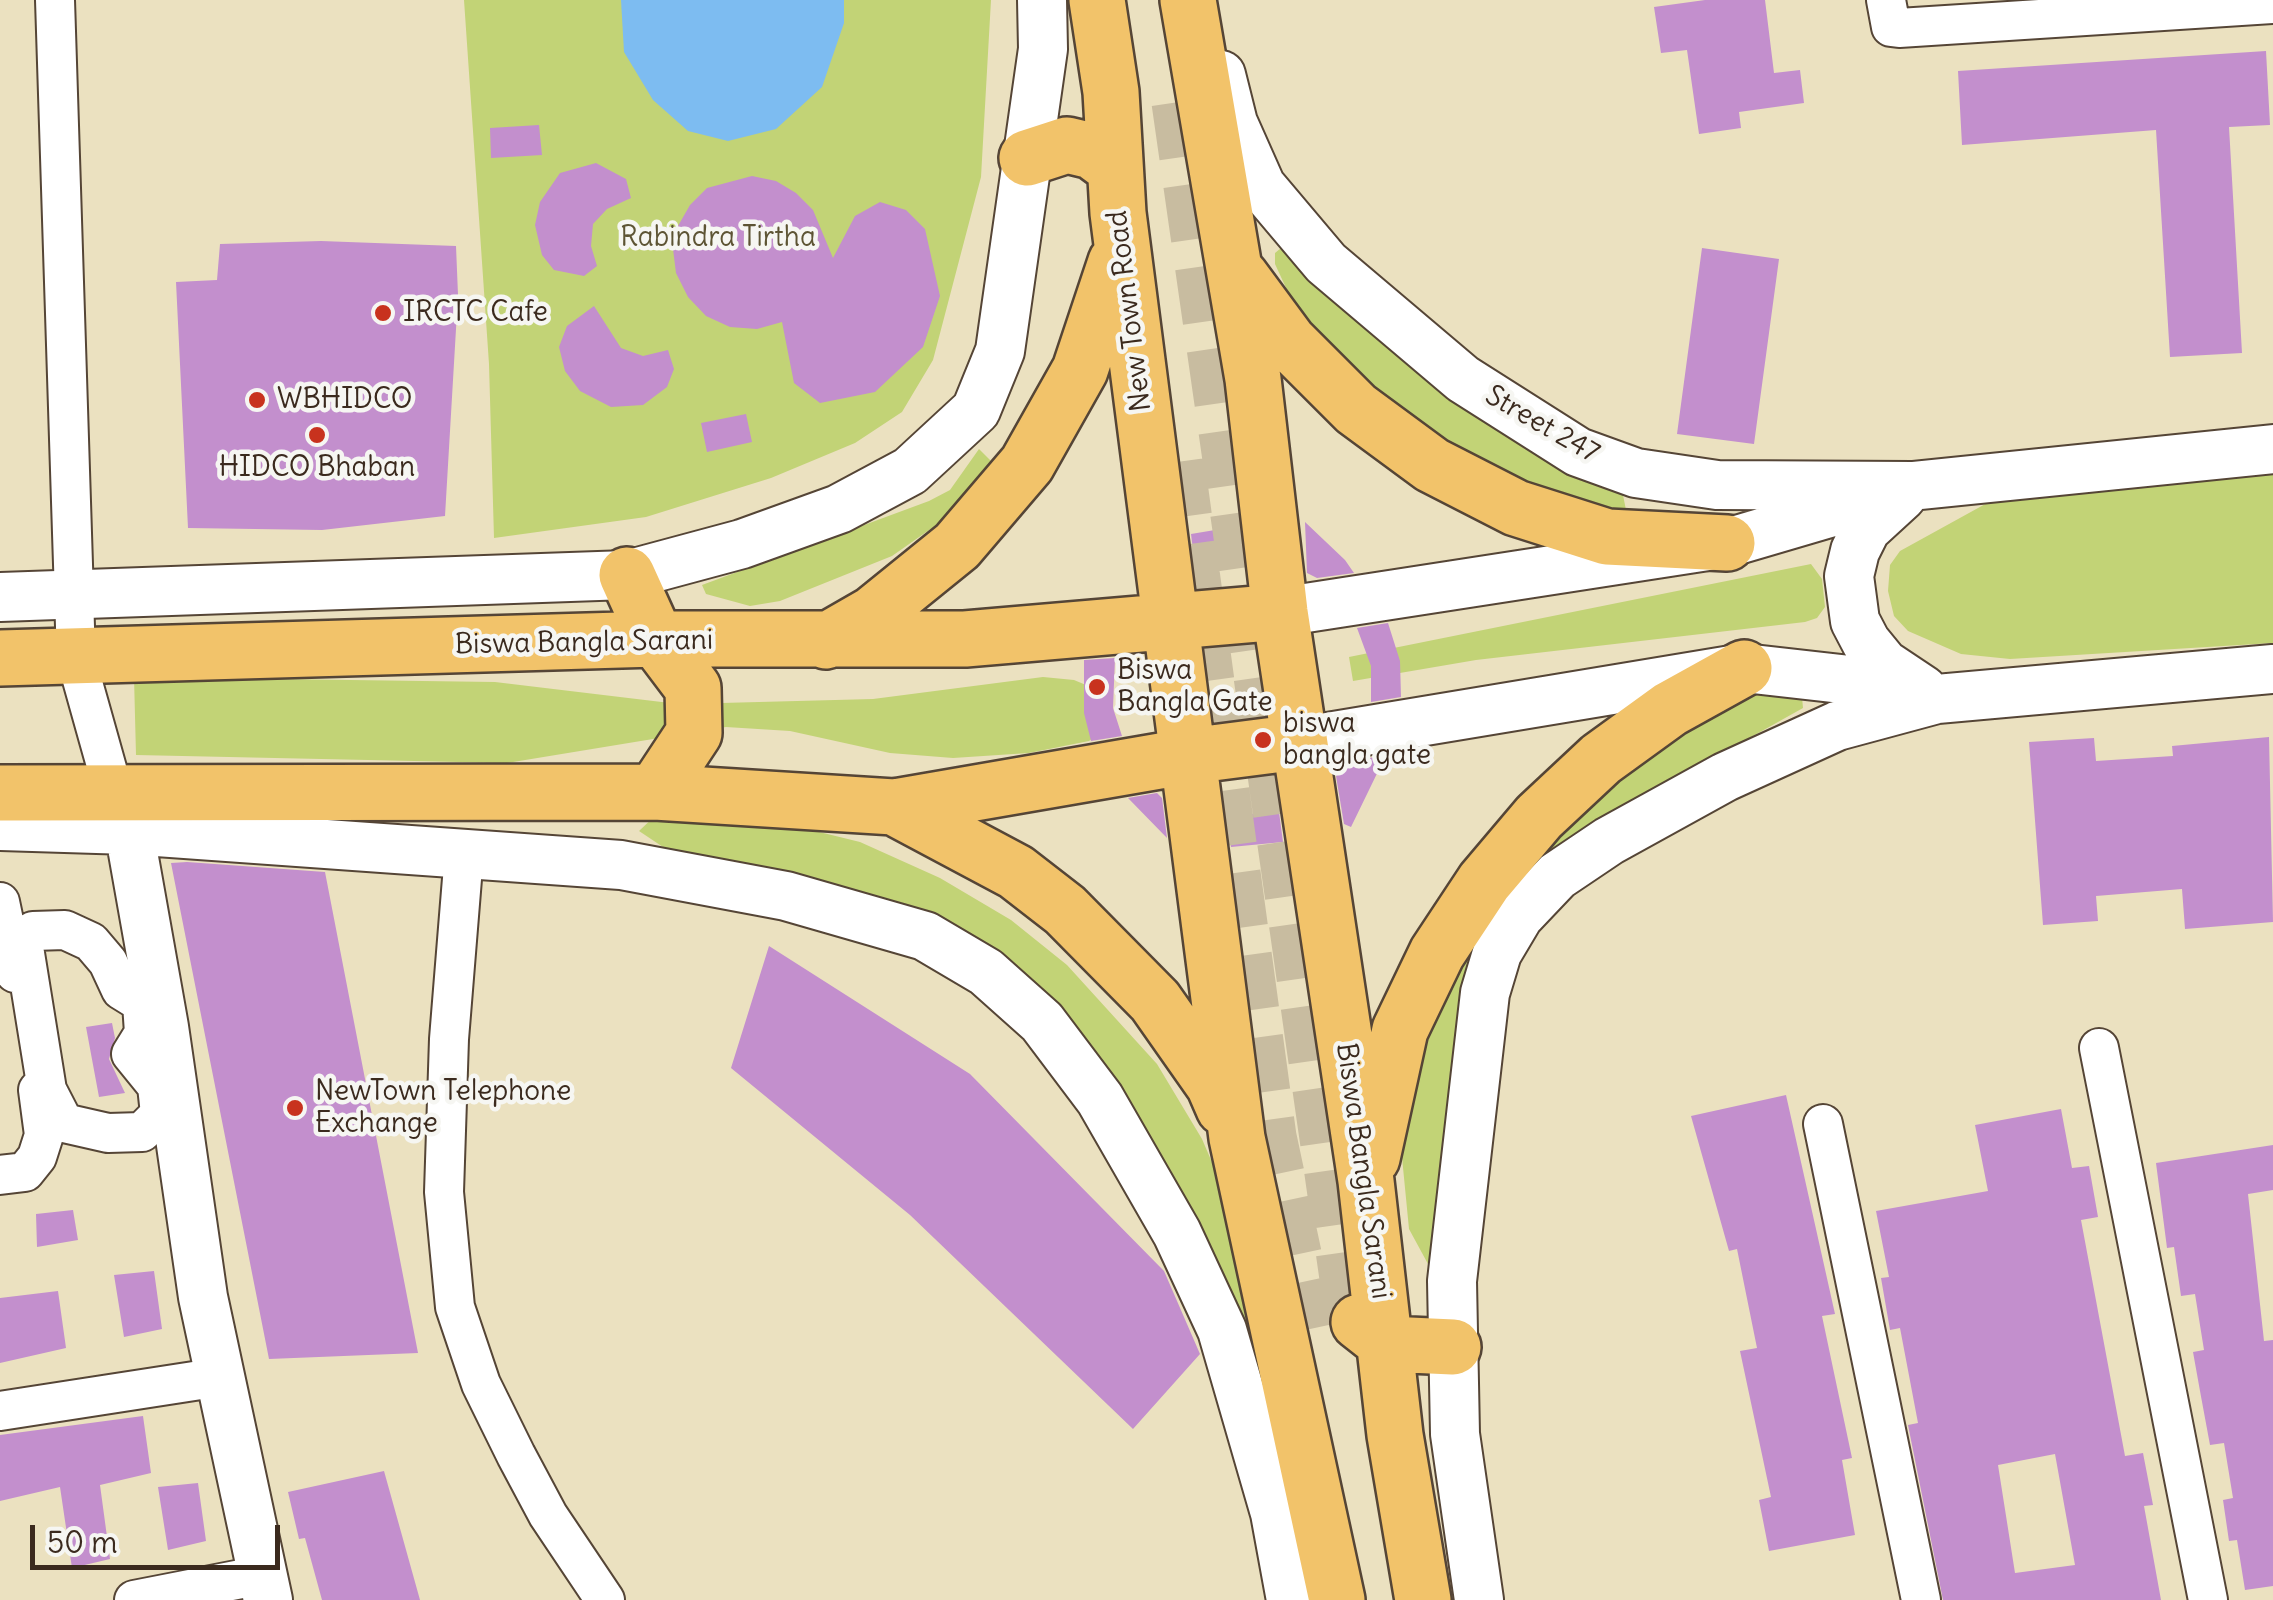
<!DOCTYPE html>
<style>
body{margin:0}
#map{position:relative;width:2273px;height:1600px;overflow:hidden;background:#ebe1c0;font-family:Delius,sans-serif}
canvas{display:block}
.scale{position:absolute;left:30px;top:1525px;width:250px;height:45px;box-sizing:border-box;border:5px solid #3b2a1e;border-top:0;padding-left:12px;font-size:30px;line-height:35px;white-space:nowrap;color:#3b2a1e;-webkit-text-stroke:8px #f6f6f2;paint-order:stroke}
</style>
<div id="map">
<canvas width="2273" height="1600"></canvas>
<div class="scale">50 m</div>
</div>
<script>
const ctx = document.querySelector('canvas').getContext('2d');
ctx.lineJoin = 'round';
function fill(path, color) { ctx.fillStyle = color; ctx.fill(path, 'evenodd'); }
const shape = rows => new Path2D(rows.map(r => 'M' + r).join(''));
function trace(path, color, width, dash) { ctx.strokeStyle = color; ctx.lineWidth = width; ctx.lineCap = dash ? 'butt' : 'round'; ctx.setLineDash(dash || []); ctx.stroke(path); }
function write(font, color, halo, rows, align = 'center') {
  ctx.font = font + ' Delius,sans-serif'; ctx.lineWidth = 9; ctx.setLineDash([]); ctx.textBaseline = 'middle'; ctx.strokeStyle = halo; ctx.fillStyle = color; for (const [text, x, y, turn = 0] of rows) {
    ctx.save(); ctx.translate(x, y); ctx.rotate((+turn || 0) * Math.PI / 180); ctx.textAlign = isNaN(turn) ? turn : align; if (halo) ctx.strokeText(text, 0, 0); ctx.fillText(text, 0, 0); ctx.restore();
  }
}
fill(shape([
 [464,0,991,0,981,177,933,360,902,412,855,443,771,478,646,517,494,538,489,364],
 [1281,248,1288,248,1576,475,1623,495,1626,510,1618,517,1596,516,1413,433,1299,316,1275,264,1275,253],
 [979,449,1000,470,972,500,892,556,780,601,750,606,706,594,702,585,929,501,950,490],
 [2273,469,2273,643,2010,659,1961,654,1908,631,1894,616,1888,591,1890,565,1900,551,1998,497],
 [1811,564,1822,579,1825,607,1817,618,1805,622,1476,660,1353,681,1349,657],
 [134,677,495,682,670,703,721,703,873,699,1043,677,1074,680,1098,690,1097,735,1089,741,1029,753,953,758,890,753,790,731,726,727,507,763,136,755],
 [1768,688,1802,697,1803,708,1642,798,1528,876,1434,1275,1409,1229,1401,1147,1407,1090,1455,957,1574,800,1733,701],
 [658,813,803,828,860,842,940,878,1011,920,1067,965,1157,1064,1202,1139,1232,1209,1254,1344,1185,1211,1060,1012,1010,961,902,906,672,853,639,831]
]), '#c2d376');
fill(shape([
 [621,0,844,0,844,23,822,87,776,129,728,141,688,131,653,100,624,52]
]), '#7dbcf1');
fill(shape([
 [1705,0,1765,0,1774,73,1800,70,1804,103,1739,112,1741,128,1699,134,1687,50,1661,53,1654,7],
 [2266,51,2270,125,2229,127,2242,353,2170,357,2156,130,1962,145,1958,71],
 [539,125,542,155,491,158,490,128],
 [596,163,626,179,631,198,607,209,593,224,591,246,597,266,584,276,554,270,542,255,535,225,540,202,560,173],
 [752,176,776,181,796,193,813,210,833,258,855,216,880,202,906,210,925,229,940,296,923,347,875,392,820,403,794,383,782,322,757,329,730,327,706,316,688,297,676,273,673,249,678,226,690,205,707,188],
 [321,241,456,246,458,295,445,516,322,530,188,528,176,282,217,280,220,244],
 [1702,248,1779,259,1754,444,1677,434],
 [594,306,621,348,643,356,668,350,674,369,667,387,643,405,611,407,580,391,565,371,559,347,567,326],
 [746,414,752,442,707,452,701,423],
 [1305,522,1345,560,1354,573,1317,578,1307,573],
 [1239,526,1242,556,1195,565,1191,534],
 [1388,623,1400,661,1401,697,1371,702,1371,666,1357,628],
 [1115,658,1113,708,1122,736,1091,741,1084,713,1084,660],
 [2269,737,2273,922,2185,929,2182,889,2096,896,2098,921,2043,925,2029,742,2094,738,2096,761,2173,756,2172,746],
 [1386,755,1351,827,1344,824,1336,776,1352,761],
 [1157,793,1162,798,1167,838,1128,798],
 [1279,812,1283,842,1231,847,1227,816],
 [187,862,325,872,418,1353,269,1359,171,863],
 [769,946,970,1074,1164,1271,1200,1354,1133,1429,910,1215,731,1068],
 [112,1023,115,1038,109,1059,125,1093,99,1097,86,1027],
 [1786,1095,1835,1314,1822,1316,1852,1458,1842,1460,1855,1535,1769,1551,1759,1500,1771,1497,1740,1351,1757,1348,1737,1249,1729,1251,1691,1116],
 [2061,1109,2072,1168,2089,1166,2098,1217,2081,1220,2125,1456,2143,1453,2153,1505,2144,1506,2161,1600,1943,1600,1908,1425,1918,1423,1900,1328,1890,1330,1881,1278,1889,1277,1876,1211,1988,1191,1975,1125],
 [2055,1454,2075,1565,2015,1573,1998,1465],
 [2273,1145,2273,1190,2248,1194,2264,1341,2273,1340,2273,1586,2245,1590,2237,1540,2229,1541,2223,1500,2233,1498,2224,1443,2210,1445,2200,1391,2193,1352,2204,1350,2195,1294,2181,1296,2174,1247,2167,1248,2156,1163],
 [73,1210,78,1240,37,1247,36,1214],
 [154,1271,162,1329,124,1337,114,1275],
 [58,1291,66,1348,0,1363,0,1298],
 [143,1416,151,1473,100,1485,110,1559,72,1568,60,1487,0,1501,0,1435],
 [384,1471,420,1600,322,1600,305,1538,299,1539,288,1492],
 [198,1483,206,1541,168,1550,158,1487]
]), '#c38fcd');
trace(shape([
 [1179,102,1351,1306],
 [1177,462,1269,1137,1310,1329]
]), '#c8bca0', 55, [55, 28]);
const minor = shape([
 [55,0,76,658,113,790],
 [1886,0,1891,27,1899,28,2273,4],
 [464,854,449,1039,444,1192,455,1307,481,1384,516,1455,548,1515,605,1600],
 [0,902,15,973],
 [2099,1048,2208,1600],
 [131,1054,144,1033,142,1003,121,990,108,962,91,942,65,930,33,931,23,941,47,1090,64,1123,108,1133,142,1132,160,1114,157,1086,131,1054,167,1047],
 [1823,1124,1921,1600],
 [0,1175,25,1172,37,1157,44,1135,38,1090],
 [0,1411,220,1377],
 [134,1600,262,1575]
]);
const tertiary = shape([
 [1221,75,1233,123,1261,186,1326,263,1463,379,1578,452,1636,473,1717,485,1912,486,2273,449],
 [1902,496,1866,529,1855,551,1849,576,1855,621,1866,642,1884,664,1923,690],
 [0,597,627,575,742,544,839,509,910,471,976,410,1000,351,1043,49,1042,0],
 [1280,612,1727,543,1880,498],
 [1298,742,1744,668,1850,680,1929,697],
 [119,803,129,830,164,1027,203,1297,268,1600],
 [0,826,129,830,621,865,786,896,925,936,986,972,1042,1022,1100,1099,1177,1233,1222,1330,1275,1513,1291,1600],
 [1479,1600,1455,1434,1452,1281,1485,993,1497,953,1519,916,1557,876,1609,841,1725,777,1837,726,1937,699,2273,669]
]);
const primary = shape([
 [1097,0,1111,92,1118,213,1237,1138,1337,1600],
 [1188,0,1253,379,1280,612,1366,1181,1395,1435,1423,1600],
 [1027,158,1067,145,1092,151,1115,168],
 [1241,277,1289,342,1356,409,1432,465,1516,508,1607,537,1727,543],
 [627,575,656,639,693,688,694,733,655,792],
 [826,641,873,614,957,546,1027,464,1080,370,1116,262],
 [0,658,656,639,965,639,1280,612],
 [0,793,655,792,894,807,1189,756,1298,742],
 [894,807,1016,872,1065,910,1155,1001,1214,1085,1224,1108],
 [1372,1158,1400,1030,1437,953,1484,882,1539,817,1601,759,1670,709,1744,668],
 [1359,1322,1387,1344,1453,1347]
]);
trace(minor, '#554536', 42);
trace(tertiary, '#554536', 52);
trace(primary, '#554536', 60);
trace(minor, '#fff', 38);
trace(tertiary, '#fff', 48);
trace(primary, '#f2c36a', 55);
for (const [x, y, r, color] of [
 [383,313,10,"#c8321e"],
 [257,400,10,"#c8321e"],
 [317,435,10,"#c8321e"],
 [1097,687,10,"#c8321e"],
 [1263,740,10,"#c8321e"],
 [295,1108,10,"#c8321e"]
]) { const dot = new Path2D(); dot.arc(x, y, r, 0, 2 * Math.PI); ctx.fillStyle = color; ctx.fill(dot); trace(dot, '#f6f6f2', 4); }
write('28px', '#5d5434', '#f6f6f2', [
 ["Rabindra Tirtha",718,238]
]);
write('28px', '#3b2a1e', '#f6f6f2', [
 ["New Town Road",1130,311,-97],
 ["Street 247",1542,425,30],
 ["Biswa Bangla Sarani",584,643,-1],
 ["Biswa Bangla Sarani",1363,1171,82]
]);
write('28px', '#3b2a1e', '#f6f6f2', [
 ["IRCTC Cafe",403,313],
 ["WBHIDCO",277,400],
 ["HIDCO Bhaban",317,468,"center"],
 ["Biswa",1117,671],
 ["Bangla Gate",1117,703],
 ["biswa",1283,724],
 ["bangla gate",1283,756],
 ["NewTown Telephone",315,1092],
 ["Exchange",315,1124]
], 'left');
</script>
